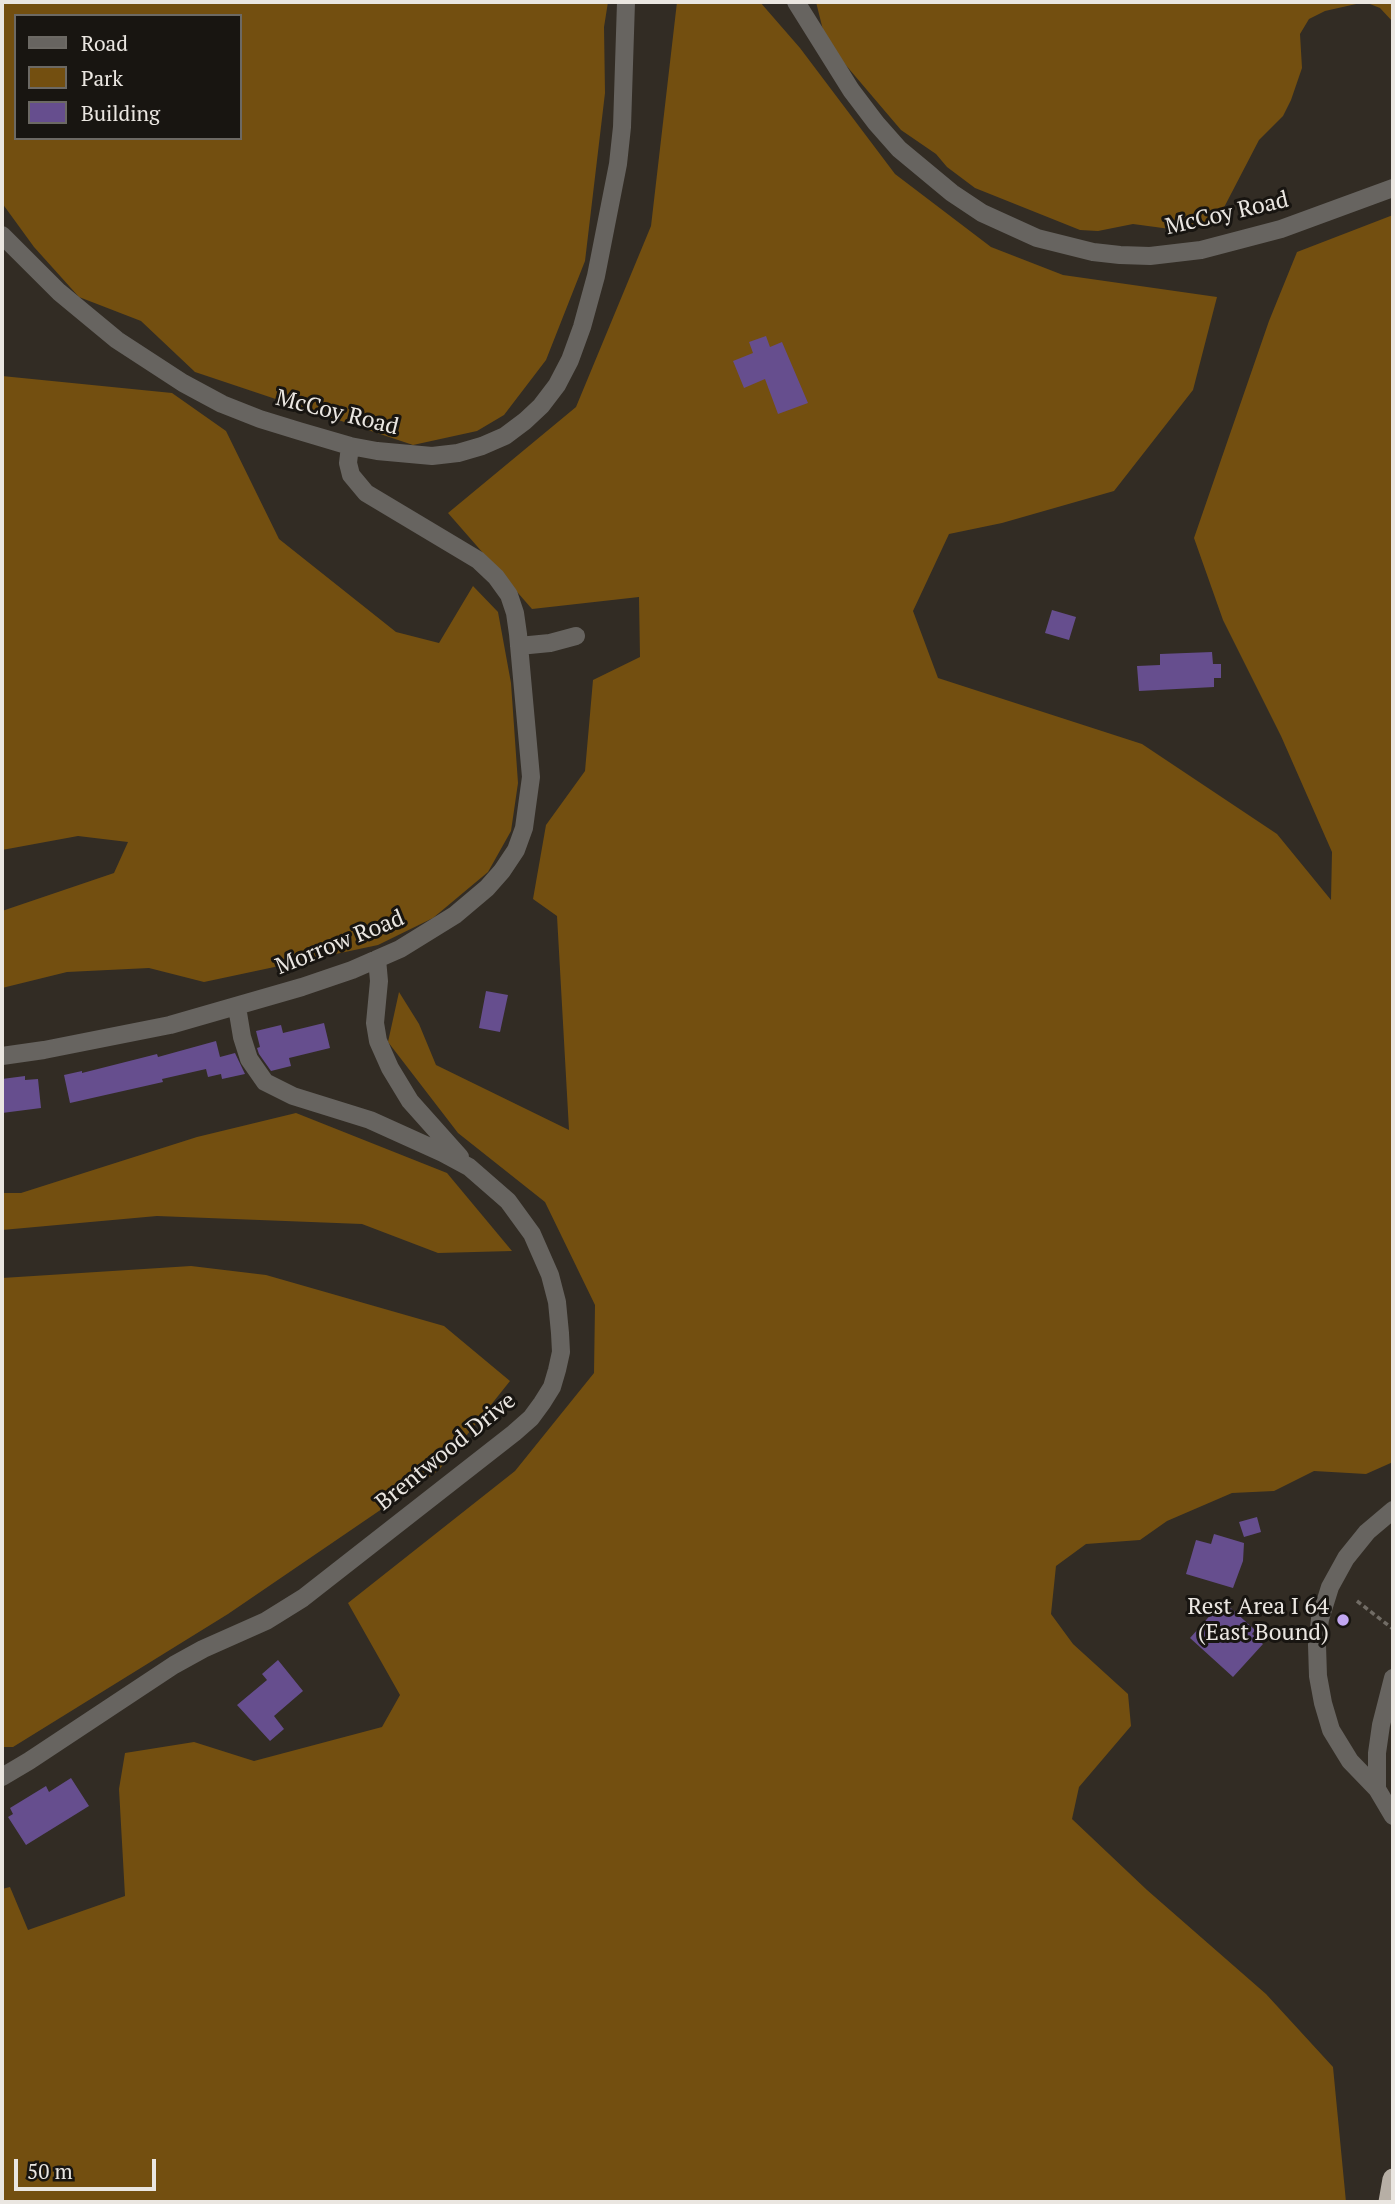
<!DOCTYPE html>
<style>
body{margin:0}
#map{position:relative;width:1395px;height:2204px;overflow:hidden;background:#322c24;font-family:"PT Serif",serif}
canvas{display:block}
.frame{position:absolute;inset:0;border:4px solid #eae6e1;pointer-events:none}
.legend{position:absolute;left:14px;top:14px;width:228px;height:126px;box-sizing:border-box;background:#181511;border:2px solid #6c6964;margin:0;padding:9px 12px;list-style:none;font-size:21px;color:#eae6e1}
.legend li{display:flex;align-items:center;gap:14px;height:35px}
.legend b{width:35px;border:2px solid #6c6964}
.scale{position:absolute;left:14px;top:2159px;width:142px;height:32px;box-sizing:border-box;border:4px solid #eae6e1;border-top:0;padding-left:9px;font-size:21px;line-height:24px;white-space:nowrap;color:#eae6e1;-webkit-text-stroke:5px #181511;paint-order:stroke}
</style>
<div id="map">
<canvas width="1395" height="2204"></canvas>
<div class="frame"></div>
<ul class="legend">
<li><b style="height:9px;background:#676460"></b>Road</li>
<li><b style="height:19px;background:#734f10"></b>Park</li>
<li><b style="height:19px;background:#664e8e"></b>Building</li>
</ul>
<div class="scale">50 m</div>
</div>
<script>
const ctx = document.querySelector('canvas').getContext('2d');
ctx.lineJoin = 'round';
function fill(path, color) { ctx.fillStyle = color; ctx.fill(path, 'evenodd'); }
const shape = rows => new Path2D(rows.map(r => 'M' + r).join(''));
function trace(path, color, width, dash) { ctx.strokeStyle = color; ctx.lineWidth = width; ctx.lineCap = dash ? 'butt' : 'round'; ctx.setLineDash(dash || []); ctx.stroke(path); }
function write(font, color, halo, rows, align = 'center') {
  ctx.font = font + ' "PT Serif",serif'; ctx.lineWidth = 6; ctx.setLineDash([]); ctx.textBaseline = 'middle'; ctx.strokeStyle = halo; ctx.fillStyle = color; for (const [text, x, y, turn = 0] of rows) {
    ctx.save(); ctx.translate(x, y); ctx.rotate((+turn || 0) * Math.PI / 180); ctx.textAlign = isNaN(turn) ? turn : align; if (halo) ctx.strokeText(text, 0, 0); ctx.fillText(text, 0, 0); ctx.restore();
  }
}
fill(shape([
 [2,2,608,2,604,27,605,93,585,261,546,360,504,415,477,431,413,445,195,372,141,321,79,297,34,247,2,203],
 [16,16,240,16,240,138,16,138],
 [677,2,760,2,800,48,895,174,991,247,1063,275,1217,297,1193,390,1114,491,1002,523,949,534,913,611,938,678,1142,744,1277,834,1331,900,1332,852,1281,736,1223,620,1194,538,1269,321,1297,252,1393,215,1393,1462,1366,1474,1314,1471,1274,1491,1232,1493,1167,1521,1140,1540,1086,1544,1056,1566,1051,1614,1073,1644,1128,1694,1131,1726,1079,1787,1072,1819,1147,1890,1266,1994,1333,2067,1346,2202,2,2202,2,1889,10,1887,28,1930,125,1896,119,1789,125,1753,194,1742,254,1761,382,1727,400,1695,348,1603,515,1471,594,1373,595,1305,545,1202,458,1133,388,1042,399,992,419,1024,436,1065,569,1130,557,916,533,899,546,825,585,771,593,680,640,657,639,597,532,609,448,513,576,407,651,226],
 [816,2,1393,2,1393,22,1380,8,1365,2,1325,11,1309,19,1300,34,1302,68,1291,100,1283,116,1259,140,1218,219,1203,226,1185,231,1133,224,1098,231,1080,230,975,188,947,167,936,154,901,130,844,63,824,34],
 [2,376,172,393,226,431,279,539,396,632,439,643,473,586,498,612,511,683,518,783,511,831,488,872,433,918,378,945,204,982,149,968,67,972,2,988,2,911,114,873,128,842,78,836,2,850],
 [296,1113,447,1173,512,1251,438,1253,362,1224,157,1216,2,1230,2,1193,21,1193,197,1137],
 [191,1266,266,1275,444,1326,510,1381,439,1470,228,1614,13,1747,2,1747,2,1278]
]), '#734f10');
fill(shape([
 [766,336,770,347,782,342,808,403,778,414,765,379,744,388,733,361,753,353,749,342],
 [1052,610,1076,617,1069,640,1045,633],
 [1212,652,1213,664,1221,664,1221,678,1214,678,1214,687,1139,691,1137,666,1160,665,1160,654],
 [486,991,508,995,500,1032,479,1028],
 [324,1023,330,1048,289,1058,291,1066,271,1071,259,1054,257,1048,260,1047,256,1031,281,1025,283,1033],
 [216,1041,220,1057,235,1053,245,1074,222,1079,221,1074,208,1077,206,1069,162,1079,163,1082,70,1103,64,1075,82,1071,82,1073,157,1054,158,1057],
 [25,1076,25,1080,38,1079,41,1108,2,1113,2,1079],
 [1257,1517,1261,1532,1244,1537,1239,1522],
 [1214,1534,1244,1543,1243,1561,1233,1588,1186,1574,1196,1540,1211,1544],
 [1223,1601,1255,1630,1252,1634,1263,1644,1233,1677,1190,1638],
 [278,1660,303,1691,274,1716,284,1729,270,1741,237,1705,267,1680,262,1674],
 [71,1778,89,1806,26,1845,8,1817,13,1814,10,1808,46,1786,49,1792]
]), '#664e8e');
trace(shape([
 [1357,1601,1393,1629]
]), '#716c65', 3.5, [5, 3.5]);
trace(shape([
 [796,2,851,90,876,123,899,149,952,193,982,213,1037,238,1093,252,1120,255,1150,256,1201,250,1281,229,1393,188],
 [2,235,59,292,117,340,183,383,222,404,260,419,299,431,350,446,377,451,432,456,458,453,482,446,505,436,525,421,541,406,557,385,570,360,582,327,596,276,618,164,622,127,626,2],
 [519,646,550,643,576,636],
 [377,959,379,981,375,1023,378,1041,390,1068,410,1101,460,1157],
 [2,1056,44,1050,170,1025,302,987,352,970,400,949,455,915,487,888,502,871,516,850,524,828,531,777,518,634,515,613,509,595,496,577,478,560,366,493,351,475,348,463,350,446],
 [1393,1510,1367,1532,1346,1558,1330,1587,1320,1619,1317,1645,1318,1676,1323,1703,1331,1730,1350,1761,1377,1789,1393,1816],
 [2,1777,29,1761,174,1665,203,1649,266,1621,303,1598,514,1433,531,1418,542,1403,552,1387,557,1370,561,1352,560,1333,557,1302,550,1275,532,1234,508,1201,469,1167,443,1153,370,1120,293,1096,265,1082,249,1059,242,1037,237,1007],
 [1377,1789,1377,1753,1381,1725,1393,1678]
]), '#676460', 18);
trace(shape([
 [1389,2202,1393,2179]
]), '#b7afa5', 21);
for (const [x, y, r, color] of [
 [1343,1620,7,"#c2a7f2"]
]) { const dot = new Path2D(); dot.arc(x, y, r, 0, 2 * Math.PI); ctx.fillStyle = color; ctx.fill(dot); trace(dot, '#181511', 2.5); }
write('23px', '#eae6e1', '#181511', [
 ["McCoy Road",1227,214,-13],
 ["McCoy Road",337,413,14],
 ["Morrow Road",340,943,-22],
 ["Brentwood Drive",446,1452,-39]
]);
write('23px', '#eae6e1', '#181511', [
 ["Rest Area I 64",1329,1607],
 ["(East Bound)",1329,1633]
], 'right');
</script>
